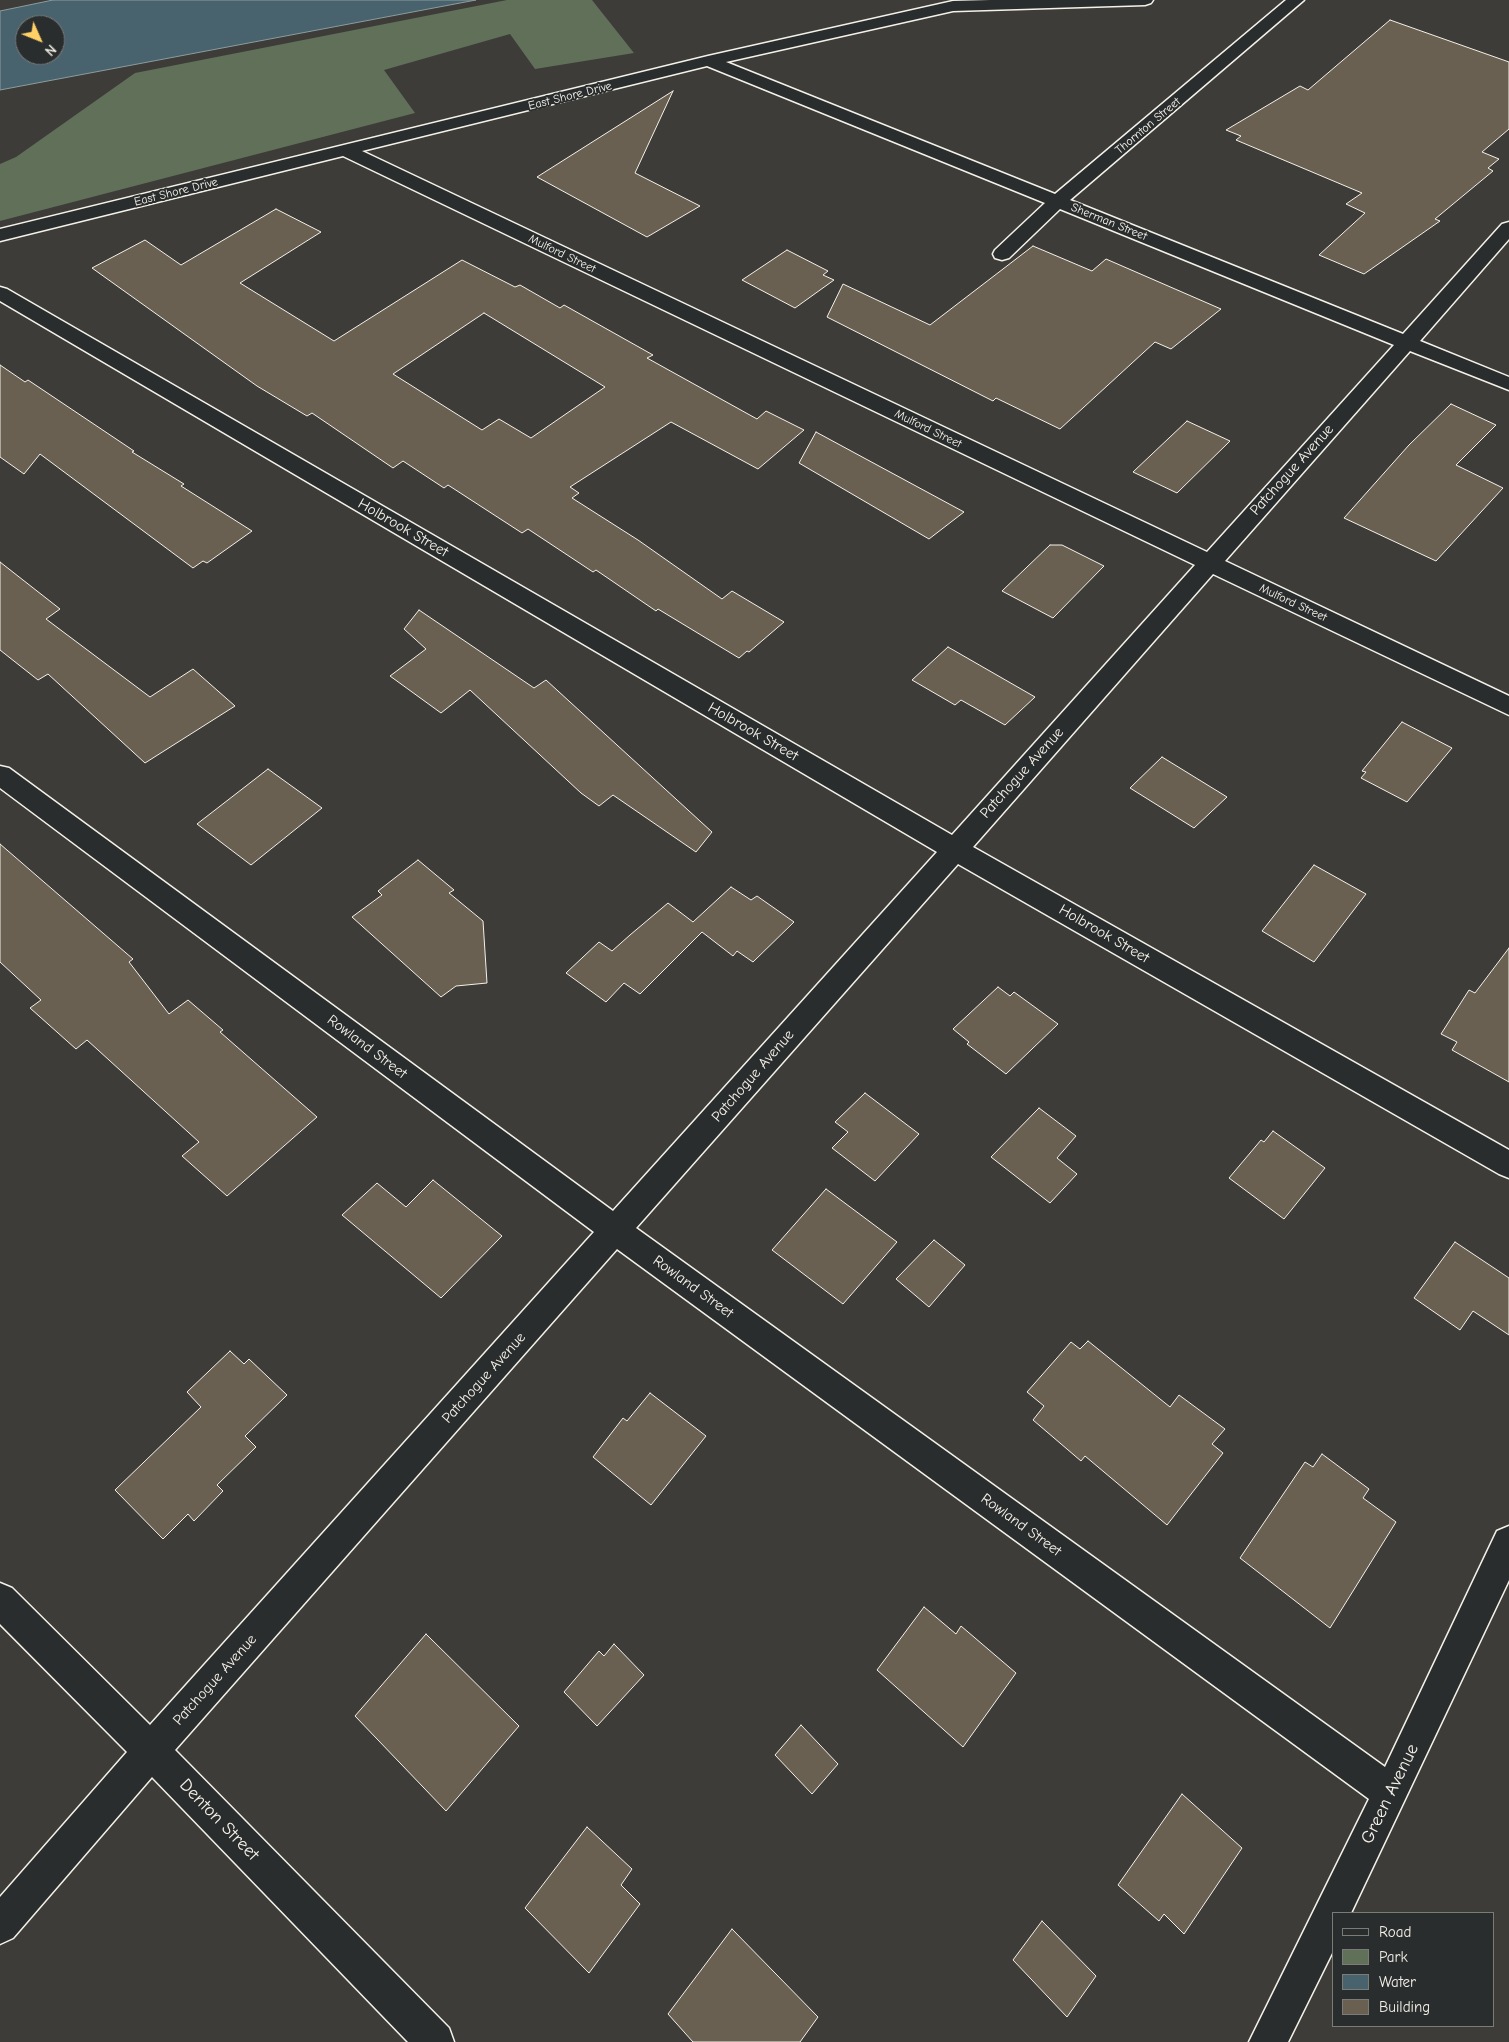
<!DOCTYPE html>
<style>
body{margin:0}
#map{position:relative;width:1509px;height:2042px;overflow:hidden;background:#3d3c38;font-family:"Comic Neue",sans-serif}
canvas{display:block}
.legend{position:absolute;left:1332px;top:1912px;width:162px;height:115px;box-sizing:border-box;background:#2a2d2e;border:1px solid #7b7b78;margin:0;padding:6px 9px;list-style:none;font-size:15px;color:#f4f1e8}
.legend li{display:flex;align-items:center;gap:10px;height:25px}
.legend b{width:25px;border:1px solid #7b7b78}
.north{position:absolute;left:15px;top:15px;width:50px;height:50px;box-sizing:border-box;background:#2a2d2e;border:1px solid #7b7b78;border-radius:50%;rotate:134deg;font-size:14px;font-weight:700;line-height:20px;text-align:center;color:#f4f1e8}
.north::after{content:'';display:block;margin:auto;width:18px;height:22px;background:#ffd166;clip-path:polygon(50% 0,100% 100%,50% 72%,0 100%)}
</style>
<div id="map">
<canvas width="1509" height="2042"></canvas>
<ul class="legend">
<li><b style="height:6px;background:#2a2d2e"></b>Road</li>
<li><b style="height:14px;background:#607059"></b>Park</li>
<li><b style="height:14px;background:#48636d"></b>Water</li>
<li><b style="height:14px;background:#696051"></b>Building</li>
</ul>
<div class="north">N</div>
</div>
<script>
const ctx = document.querySelector('canvas').getContext('2d');
ctx.lineJoin = 'round';
function fill(path, color) { ctx.fillStyle = color; ctx.fill(path, 'evenodd'); }
const shape = rows => new Path2D(rows.map(r => 'M' + r).join(''));
function trace(path, color, width, dash) { ctx.strokeStyle = color; ctx.lineWidth = width; ctx.lineCap = dash ? 'butt' : 'round'; ctx.setLineDash(dash || []); ctx.stroke(path); }
function write(font, color, halo, rows, align = 'center') {
  ctx.font = font + ' "Comic Neue",sans-serif'; ctx.lineWidth = 4; ctx.setLineDash([]); ctx.textBaseline = 'middle'; ctx.strokeStyle = halo; ctx.fillStyle = color; for (const [text, x, y, turn = 0] of rows) {
    ctx.save(); ctx.translate(x, y); ctx.rotate((+turn || 0) * Math.PI / 180); ctx.textAlign = isNaN(turn) ? turn : align; if (halo) ctx.strokeText(text, 0, 0); ctx.fillText(text, 0, 0); ctx.restore();
  }
}
fill(shape([
 [507,0,592,0,634,53,535,69,510,34,384,70,415,113,0,221,0,164,16,157,135,73]
]), '#607059');
const water = shape([
 [53,0,476,0,0,90,0,11,53,0],
 [25,25,55,25,55,55,25,55,25,25]
]);
fill(water, '#48636d');
trace(water, '#8d9c9e', 1);
const building = shape([
 [1390,20,1509,62,1509,129,1482,152,1499,159,1488,168,1493,171,1435,219,1440,221,1364,274,1319,255,1365,213,1346,204,1362,193,1236,140,1241,136,1226,130,1300,86,1308,90,1390,20],
 [673,91,635,173,700,206,647,237,537,177,673,91],
 [276,209,321,232,240,283,334,341,462,260,515,287,520,285,560,308,564,305,653,355,647,358,757,419,766,411,804,430,758,469,671,422,570,487,579,493,572,498,638,540,722,599,732,591,784,622,749,652,747,651,739,658,658,609,656,611,596,570,593,572,528,529,522,533,448,485,444,488,403,461,393,468,312,413,307,416,257,386,92,268,145,240,181,265,276,209],
 [484,313,605,387,531,438,499,419,482,430,393,374,484,313],
 [1033,246,1092,271,1106,259,1221,309,1171,349,1155,342,1060,429,996,398,993,401,827,317,843,284,930,325,1033,246],
 [787,250,828,271,823,275,834,280,795,308,742,280,787,250],
 [0,365,25,382,28,380,134,451,132,452,184,484,181,486,252,531,207,563,203,561,193,568,40,454,24,474,0,457,0,365],
 [1451,404,1496,425,1456,465,1503,488,1436,561,1344,518,1409,445,1451,404],
 [1187,421,1230,441,1177,493,1133,472,1187,421],
 [816,432,964,512,929,539,799,463,816,432],
 [1050,545,1062,545,1104,566,1053,618,1002,591,1050,545],
 [0,562,60,609,46,619,150,697,193,669,235,706,145,763,48,674,38,680,0,650,0,562],
 [419,610,534,688,546,680,712,832,696,852,613,795,599,806,581,793,470,690,441,713,390,676,426,649,404,629,419,610],
 [948,647,1035,697,1005,725,961,700,955,705,912,680,948,647],
 [1402,722,1452,748,1407,802,1361,778,1366,772,1362,771,1402,722],
 [1162,757,1227,797,1194,828,1130,788,1162,757],
 [268,769,322,808,251,865,197,824,268,769],
 [0,844,133,959,129,962,169,1014,188,1000,223,1030,220,1032,317,1117,227,1196,182,1156,199,1142,87,1040,76,1049,30,1008,41,1000,0,962,0,844],
 [418,860,454,890,449,893,483,921,487,983,456,986,441,997,352,917,382,895,378,891,418,860],
 [1314,865,1366,894,1314,962,1262,931,1314,865],
 [731,887,751,900,757,896,794,922,753,962,737,951,733,956,702,932,640,994,624,983,606,1002,566,973,599,942,612,951,630,935,668,903,693,922,731,887],
 [1509,948,1509,1082,1452,1050,1457,1042,1441,1034,1469,990,1475,993,1509,948],
 [998,987,1010,996,1014,992,1058,1024,1006,1074,967,1044,969,1042,953,1029,998,987],
 [865,1093,919,1134,875,1181,832,1148,848,1132,835,1122,865,1093],
 [1039,1108,1076,1136,1057,1158,1077,1174,1050,1203,991,1157,1039,1108],
 [1273,1131,1325,1168,1284,1219,1229,1178,1261,1140,1264,1142,1273,1131],
 [433,1180,502,1236,441,1298,342,1215,377,1183,406,1207,433,1180],
 [826,1189,897,1242,843,1304,772,1250,826,1189],
 [934,1240,965,1265,929,1307,896,1279,934,1240],
 [1455,1242,1509,1278,1509,1335,1473,1311,1460,1330,1414,1298,1455,1242],
 [1088,1341,1170,1407,1179,1395,1225,1429,1212,1444,1223,1453,1167,1525,1085,1456,1081,1461,1033,1420,1044,1406,1027,1392,1071,1342,1080,1349,1088,1341],
 [230,1351,244,1364,249,1359,287,1395,245,1436,256,1447,217,1485,223,1491,194,1521,188,1514,163,1539,115,1490,201,1407,187,1392,230,1351],
 [650,1393,706,1436,651,1505,593,1457,623,1418,627,1421,650,1393],
 [1322,1454,1369,1489,1363,1498,1396,1522,1330,1628,1240,1558,1305,1462,1313,1467,1322,1454],
 [924,1607,956,1634,961,1626,1016,1673,963,1747,877,1670,924,1607],
 [426,1634,519,1726,446,1811,355,1716,426,1634],
 [614,1644,644,1675,597,1726,564,1692,599,1651,604,1656,614,1644],
 [801,1725,838,1764,812,1794,775,1755,801,1725],
 [1182,1794,1242,1848,1184,1934,1164,1914,1159,1921,1118,1885,1182,1794],
 [587,1827,632,1869,621,1885,640,1904,589,1973,525,1908,587,1827],
 [1042,1921,1096,1976,1067,2017,1013,1960,1042,1921],
 [732,1929,818,2017,800,2042,693,2042,668,2014,732,1929]
]);
fill(building, '#696051');
trace(building, '#f4f1e8', 1);
const street = shape([
 [990,0,1153,0,1151,3,1145,5,953,11,726,62,1055,194,1286,0,1304,0,1070,200,1403,334,1502,224,1509,222,1509,239,1420,341,1509,377,1509,390,1410,351,1225,561,1509,696,1509,715,1213,574,973,847,1509,1150,1509,1178,1499,1174,958,864,636,1228,1385,1767,1497,1531,1509,1526,1509,1580,1351,1913,1333,1913,1333,1951,1288,2042,1249,2042,1369,1799,617,1249,175,1750,449,2028,454,2042,408,2042,152,1777,13,1938,0,1944,0,1897,127,1752,0,1624,0,1583,12,1588,150,1725,594,1232,0,788,0,766,9,768,613,1211,937,852,0,301,0,287,7,289,952,835,1195,565,343,156,0,241,0,229,708,56,953,1,990,0],
 [707,66,1045,203,995,250,993,254,995,258,1002,260,1009,258,1060,209,1394,345,1207,552,362,151,707,66]
]);
trace(street, '#f4f1e8', 3);
fill(street, '#2a2d2e');
write('12px', '#f4f1e8', '#2a2d2e', [
 ["East Shore Drive",570,96,-14],
 ["Thornton Street",1148,126,-40],
 ["East Shore Drive",176,192,-14],
 ["Sherman Street",1109,222,22],
 ["Mulford Street",562,254,26],
 ["Mulford Street",928,429,26],
 ["Mulford Street",1293,603,25]
]);
write('15px', '#f4f1e8', '#2a2d2e', [
 ["Patchogue Avenue",1292,470,-48],
 ["Holbrook Street",403,528,30],
 ["Holbrook Street",753,732,30],
 ["Patchogue Avenue",1022,773,-48],
 ["Holbrook Street",1104,934,30],
 ["Rowland Street",367,1047,37],
 ["Patchogue Avenue",753,1076,-49],
 ["Rowland Street",693,1287,36],
 ["Patchogue Avenue",484,1378,-48],
 ["Rowland Street",1021,1525,36],
 ["Patchogue Avenue",215,1680,-48]
]);
write('18px', '#f4f1e8', '#2a2d2e', [
 ["Green Avenue",1390,1794,-64],
 ["Denton Street",219,1820,46]
]);
</script>
